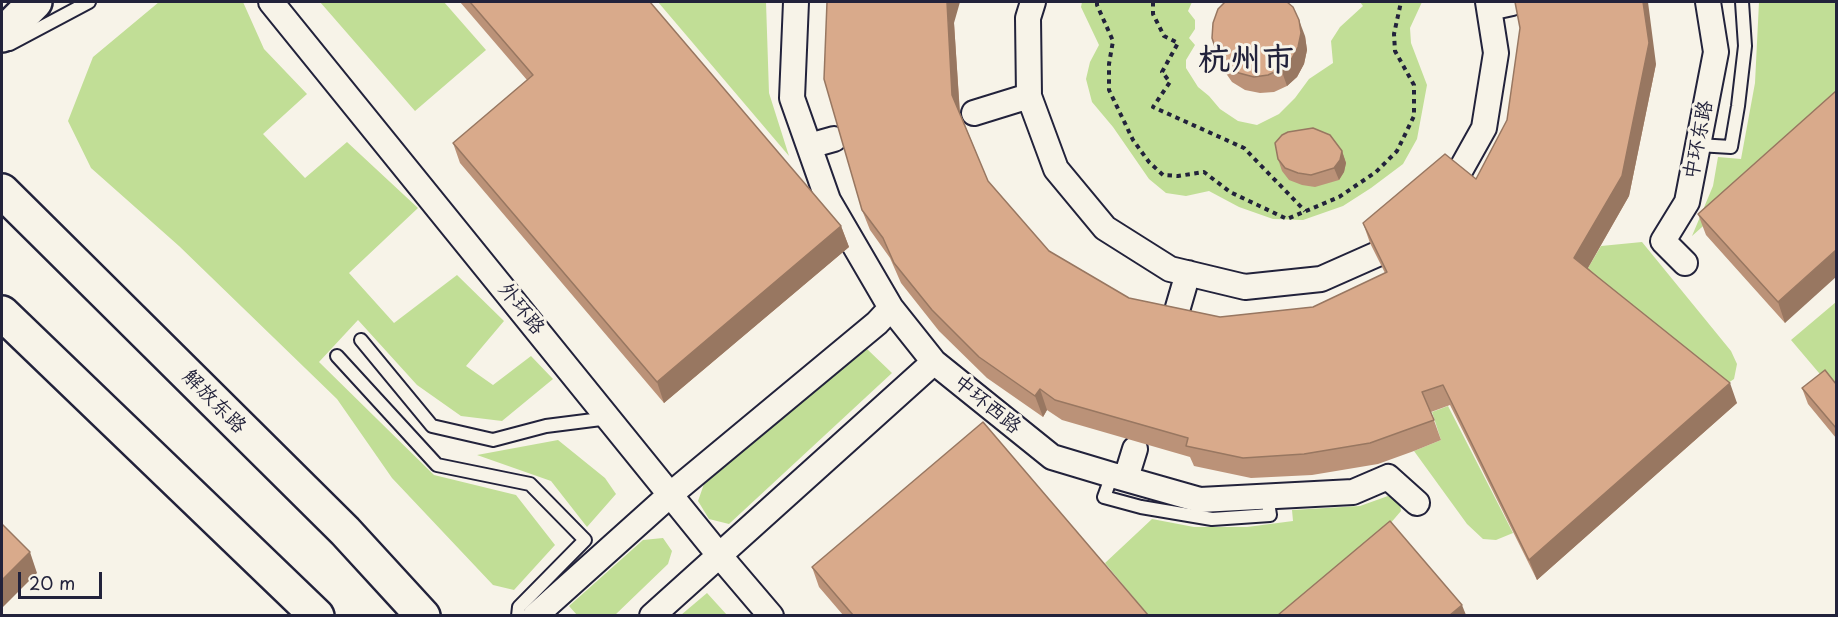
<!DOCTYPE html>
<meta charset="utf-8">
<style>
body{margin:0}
#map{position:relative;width:1838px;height:617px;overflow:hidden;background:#f7f3e8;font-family:"Playpen Sans",sans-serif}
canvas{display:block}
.frame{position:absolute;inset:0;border:3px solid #22223b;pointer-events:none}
.scale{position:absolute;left:18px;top:572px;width:84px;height:27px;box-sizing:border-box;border:3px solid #22223b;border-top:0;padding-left:8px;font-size:18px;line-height:21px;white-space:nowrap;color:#22223b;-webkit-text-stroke:4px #f7f3e8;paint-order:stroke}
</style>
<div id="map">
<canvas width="1838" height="617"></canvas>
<div class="frame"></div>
<div class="scale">20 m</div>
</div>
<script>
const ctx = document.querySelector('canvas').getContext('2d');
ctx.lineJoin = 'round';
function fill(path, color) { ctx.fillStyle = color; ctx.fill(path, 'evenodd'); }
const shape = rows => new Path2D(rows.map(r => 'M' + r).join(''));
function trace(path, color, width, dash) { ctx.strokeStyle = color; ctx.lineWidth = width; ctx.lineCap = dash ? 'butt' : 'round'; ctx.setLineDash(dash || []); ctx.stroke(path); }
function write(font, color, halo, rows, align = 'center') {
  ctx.font = font + ' "Playpen Sans","LXGW WenKai TC",sans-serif'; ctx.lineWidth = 6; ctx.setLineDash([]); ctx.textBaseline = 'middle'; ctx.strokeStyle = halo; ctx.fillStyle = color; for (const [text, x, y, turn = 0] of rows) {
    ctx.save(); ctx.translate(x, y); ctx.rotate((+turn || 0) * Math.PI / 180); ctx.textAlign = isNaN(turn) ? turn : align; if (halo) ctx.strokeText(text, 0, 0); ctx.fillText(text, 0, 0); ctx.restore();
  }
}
fill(shape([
 [159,2,243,2,264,49,307,94,263,134,305,178,347,142,418,208,349,273,394,323,457,275,504,321,466,366,493,385,531,356,553,379,502,421,461,416,417,385,358,320,319,362,434,475,516,495,555,545,514,590,493,585,392,478,337,399,179,246,91,168,68,121,93,57],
 [320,2,444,2,486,50,415,111],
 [658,2,766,2,769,93,789,156],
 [1082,2,1209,2,1192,2,1188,11,1195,20,1195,29,1189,38,1195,45,1186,60,1186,68,1198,87,1209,96,1220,109,1238,121,1257,125,1279,114,1295,98,1309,79,1333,63,1331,41,1340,27,1363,6,1360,2,1422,2,1410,28,1411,43,1427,85,1417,139,1403,164,1371,188,1343,206,1303,220,1273,219,1239,207,1209,191,1186,196,1166,193,1149,179,1113,127,1092,102,1086,79,1090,62,1099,45,1081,7],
 [1759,2,1836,2,1836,107,1692,236,1713,186,1718,157,1741,159,1755,83],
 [1642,242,1731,351,1737,364,1734,379,1719,389,1582,278,1601,246],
 [1836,302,1836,393,1791,340],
 [867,349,892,373,729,524,709,519,698,501,704,484,812,393],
 [1448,406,1513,533,1496,540,1483,539,1467,524,1414,451,1441,440,1432,412],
 [558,440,605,478,616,494,587,527,551,481,477,455],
 [1388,496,1400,504,1401,511,1389,525,1300,615,1148,615,1105,563,1152,519,1194,527,1247,527,1293,521,1292,510,1360,506],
 [663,538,672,551,668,564,615,615,577,615,569,606,643,540],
 [707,593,727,615,681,615]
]), '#c1de96');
const lane = shape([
 [10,44,89,2],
 [1698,145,1731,147,1738,106,1745,46,1742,2],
 [361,340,432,426,493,440,546,426,609,418],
 [337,356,437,465,530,484,585,540,519,607,518,616],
 [1112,475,1104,497,1141,507,1212,519,1270,515,1267,496]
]);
const street = shape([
 [271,2,719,555,771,616],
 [796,2,792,98,828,200,891,308,934,362,1052,457,1112,475,1200,500,1353,492,1388,477,1417,503],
 [1033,2,1028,18,1029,96,1056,169,1105,228,1170,269,1245,287,1321,279,1391,248,1404,237],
 [1489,8,1512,3],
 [974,113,1029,96],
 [809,146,834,139],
 [1446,196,1484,128,1496,53,1488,2],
 [1685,263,1663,241,1687,202,1716,52,1708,2],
 [1174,321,1188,273],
 [1126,478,1135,449],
 [535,616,671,494,877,323,891,308],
 [652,616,934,362]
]);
const secondary = shape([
 [2,35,35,2]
]);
const primary = shape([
 [2,191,345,531,423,616],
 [2,313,317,616]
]);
trace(lane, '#22223b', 16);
trace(street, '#22223b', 28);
trace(secondary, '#22223b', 38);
trace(primary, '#22223b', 38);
trace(shape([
 [1097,2,1097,5,1113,41,1109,64,1109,90,1133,140,1149,162,1163,175,1178,176,1204,172,1230,192,1287,219,1339,197,1376,172,1397,151,1414,116,1414,85,1395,51,1394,34,1401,2],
 [1153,2,1153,14,1164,36,1178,43,1162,72,1170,82,1153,107,1244,148,1305,211]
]), '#22223b', 4, [4.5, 4.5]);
trace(lane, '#f7f3e8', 12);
trace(street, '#f7f3e8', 24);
trace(secondary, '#f7f3e8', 33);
trace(primary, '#f7f3e8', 33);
fill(shape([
 [460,2,650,2,841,226,849,247,664,403,460,163,453,143,527,80],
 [954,23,960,113,988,181,1049,251,1129,298,1220,317,1313,307,1385,273,1370,243,1363,223,1476,179,1656,64,1629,196,1588,268,1737,403,1537,580,1450,405,1431,412,1441,440,1414,451,1378,464,1312,475,1251,478,1194,466,1190,457,1062,420,1047,410,1043,417,987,378,939,331,901,283,890,258,870,230,862,210],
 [1305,36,1307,50,1304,64,1297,77,1287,86,1274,92,1260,93,1245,90,1232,82,1223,69,1212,38],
 [1836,91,1785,323,1706,235,1698,214],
 [1342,151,1346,163,1344,172,1339,180,1315,187,1302,185,1289,180,1282,171,1278,159],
 [1836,384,1836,438,1808,404,1802,388],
 [812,567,1148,615,843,615,819,587]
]), '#bb9278');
fill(shape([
 [947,2,960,2,954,23,960,116,952,95],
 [1643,2,1648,2,1656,64,1629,196,1582,278,1574,258],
 [1299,20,1305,36,1307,50,1304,64,1297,77,1287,86,1281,69],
 [1342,151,1346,163,1344,172,1339,180,1334,168],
 [841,226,849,247,664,403,657,382],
 [1836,250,1836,277,1785,323,1778,302],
 [1730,383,1737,403,1537,580,1529,560],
 [1040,389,1047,410,1043,417,1035,396],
 [30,552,37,573,2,608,2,580],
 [1462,605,1466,615,1450,615]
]), '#987761');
const building = shape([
 [470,2,650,2,841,226,657,382,453,143,533,75,470,2],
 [827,2,947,2,952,95,988,181,1049,251,1129,298,1220,317,1313,307,1387,272,1363,223,1445,154,1476,179,1507,120,1520,28,1515,2,1643,2,1649,43,1622,176,1574,258,1730,383,1529,560,1443,385,1422,392,1434,420,1406,430,1370,443,1304,454,1243,458,1186,446,1188,438,1055,400,1040,389,1035,396,979,357,932,310,894,263,883,238,862,210,824,79,827,2],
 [1225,2,1287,2,1293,7,1299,20,1301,33,1298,47,1291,60,1281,69,1268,75,1254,77,1239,73,1226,65,1217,53,1212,38,1213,23,1218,9,1225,2],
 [1836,91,1836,250,1778,302,1698,214,1836,91],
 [1313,128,1330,135,1342,151,1340,160,1334,168,1311,175,1298,173,1285,168,1278,159,1275,143,1282,135,1288,132,1313,128],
 [1825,370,1836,384,1836,428,1802,388,1825,370],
 [983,422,1148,615,853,615,812,567,983,422],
 [1390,521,1462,605,1450,615,1278,615,1390,521],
 [2,524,30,552,2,580,2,524]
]);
fill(building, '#d9aa8b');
trace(building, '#987761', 1.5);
write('20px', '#22223b', '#f7f3e8', [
 ["中环东路",1699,140,-79],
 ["外环路",521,309,51],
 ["解放东路",214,402,45],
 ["中环西路",987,405,39]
]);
write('bold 32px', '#22223b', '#f7f3e8', [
 ["杭州市",1246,61]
]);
</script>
